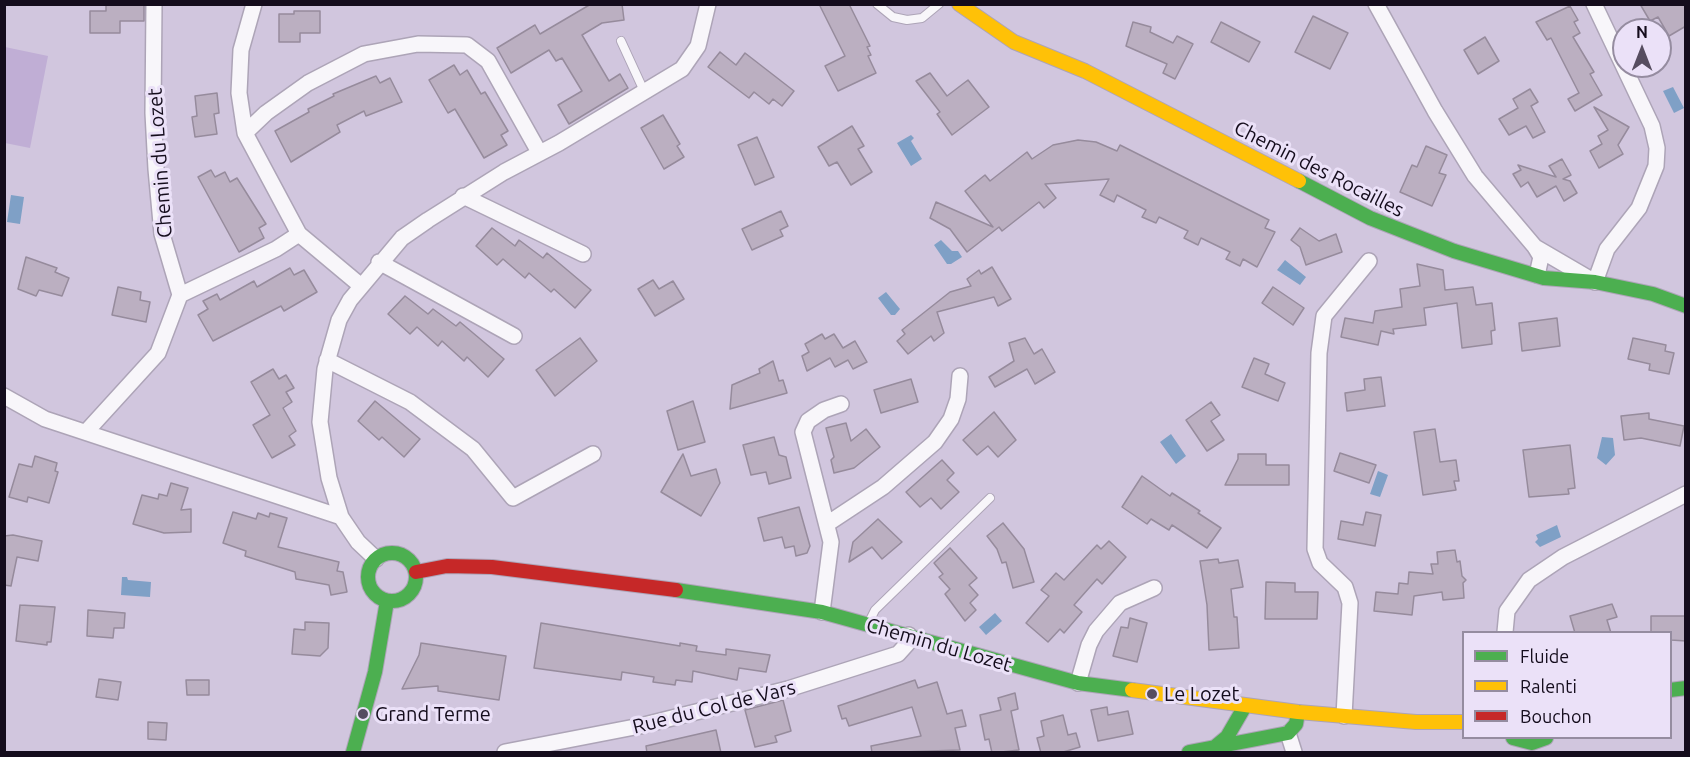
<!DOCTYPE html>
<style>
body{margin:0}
#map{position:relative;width:1690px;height:757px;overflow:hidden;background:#d1c6de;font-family:Ubuntu,sans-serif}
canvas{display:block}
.frame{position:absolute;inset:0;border:6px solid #140c1c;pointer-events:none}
.legend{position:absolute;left:1462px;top:631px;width:210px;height:108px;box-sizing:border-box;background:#ebe1f8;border:2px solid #958ca0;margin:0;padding:8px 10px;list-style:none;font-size:18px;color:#140c1c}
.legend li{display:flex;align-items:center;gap:12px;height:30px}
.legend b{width:30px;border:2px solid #958ca0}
.north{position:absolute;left:1612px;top:18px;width:60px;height:60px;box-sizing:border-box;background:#ebe1f8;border:2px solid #958ca0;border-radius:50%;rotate:0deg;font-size:16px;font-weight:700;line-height:24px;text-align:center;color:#140c1c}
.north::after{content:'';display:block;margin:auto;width:21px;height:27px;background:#564d60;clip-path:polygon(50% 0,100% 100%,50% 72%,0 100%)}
</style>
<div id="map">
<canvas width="1690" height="757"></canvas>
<div class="frame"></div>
<ul class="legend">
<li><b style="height:8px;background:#4caf50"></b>Fluide</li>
<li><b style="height:8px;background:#ffc107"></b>Ralenti</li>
<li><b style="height:8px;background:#c62828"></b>Bouchon</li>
</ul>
<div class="north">N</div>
</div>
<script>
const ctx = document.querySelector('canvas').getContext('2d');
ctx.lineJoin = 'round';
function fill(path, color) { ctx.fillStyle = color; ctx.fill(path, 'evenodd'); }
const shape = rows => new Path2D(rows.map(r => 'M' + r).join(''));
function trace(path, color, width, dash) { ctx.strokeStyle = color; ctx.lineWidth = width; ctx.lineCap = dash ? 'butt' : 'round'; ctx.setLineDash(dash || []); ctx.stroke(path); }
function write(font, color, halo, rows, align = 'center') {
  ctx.font = font + ' Ubuntu,sans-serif'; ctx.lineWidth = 6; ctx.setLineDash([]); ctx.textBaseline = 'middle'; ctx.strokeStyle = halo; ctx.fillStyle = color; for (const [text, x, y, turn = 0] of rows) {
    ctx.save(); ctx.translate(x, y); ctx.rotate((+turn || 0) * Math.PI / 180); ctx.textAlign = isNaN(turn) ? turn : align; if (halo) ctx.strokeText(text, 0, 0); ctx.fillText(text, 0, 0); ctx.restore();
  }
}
fill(shape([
 [5,47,48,56,30,148,5,143]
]), '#c0aed5');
fill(shape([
 [1673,87,1684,108,1674,113,1663,91],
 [911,135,914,138,911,141,922,159,911,166,897,143],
 [11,195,24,197,20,224,7,222],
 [941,240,952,251,958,251,962,257,951,264,947,264,934,245],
 [1285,260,1306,277,1300,285,1277,270],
 [886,292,900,309,895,315,891,315,878,298],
 [1171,434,1186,456,1176,464,1160,442],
 [1602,437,1613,438,1615,455,1606,465,1597,458],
 [1378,471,1388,475,1380,497,1370,494],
 [1557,525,1561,537,1540,547,1535,542,1538,539,1536,535],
 [122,577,127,577,128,580,151,582,150,597,121,595],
 [995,613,1002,621,986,635,979,627]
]), '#7fa0c6');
const building = shape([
 [106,4,144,4,144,21,120,21,120,33,90,33,90,11,106,11,106,4],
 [591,4,622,4,624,20,602,23,582,35,609,81,620,74,628,88,569,124,558,105,582,91,562,58,556,61,549,50,511,73,497,48,535,25,540,34,591,4],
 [819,4,849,4,870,46,867,47,871,55,868,56,876,73,838,91,825,66,845,56,819,4],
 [1640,4,1686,4,1686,26,1669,36,1658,17,1650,21,1640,4],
 [1570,6,1578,20,1574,22,1580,33,1573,37,1594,72,1590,74,1602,95,1575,111,1568,99,1579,93,1551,38,1547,40,1536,22,1570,6],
 [294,11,320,11,320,33,300,33,300,42,279,42,279,14,294,14,294,11],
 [1313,16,1348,33,1330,69,1295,52,1313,16],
 [1133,22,1151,27,1150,32,1173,43,1177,36,1193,44,1175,79,1163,73,1167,64,1126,46,1133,22],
 [1221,22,1260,42,1249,62,1211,42,1221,22],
 [1485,37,1499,61,1478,74,1464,50,1485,37],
 [720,52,736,65,745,53,794,91,782,106,773,99,769,104,754,92,749,98,708,67,720,52],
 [454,65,460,75,467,70,481,94,485,92,508,131,501,135,507,145,484,158,455,109,448,113,429,80,454,65],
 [930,73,947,96,968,80,989,107,952,135,937,114,940,112,916,81,930,73],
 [376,76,380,83,390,78,402,102,366,116,364,111,337,125,340,132,291,162,275,131,309,112,308,109,334,96,333,94,376,76],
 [1530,89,1538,102,1531,106,1545,132,1533,138,1526,126,1509,135,1499,119,1518,108,1513,99,1530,89],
 [217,93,219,113,214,114,217,134,195,137,192,117,197,116,195,96,217,93],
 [1594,107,1629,127,1618,145,1623,154,1599,168,1590,151,1602,144,1598,136,1608,130,1594,107],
 [663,115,680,144,677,146,684,157,664,169,641,128,663,115],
 [852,126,864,146,858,149,872,172,851,185,837,162,829,166,818,147,852,126],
 [757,137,774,177,755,185,738,145,757,137],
 [1078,140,1096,142,1117,151,1120,145,1269,220,1265,228,1275,232,1257,267,1243,259,1240,266,1226,259,1230,252,1201,238,1198,245,1184,238,1188,231,1159,217,1156,223,1142,217,1146,210,1117,195,1114,202,1100,195,1109,179,1045,184,1056,198,1044,208,1039,202,1002,231,999,227,967,252,950,229,930,218,936,202,993,227,965,191,985,175,990,181,1027,152,1032,159,1053,145,1078,140],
 [1426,146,1447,155,1439,173,1446,175,1432,206,1400,192,1412,165,1417,167,1426,146],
 [1562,159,1571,175,1563,179,1570,181,1577,193,1564,201,1556,186,1537,197,1528,182,1521,187,1513,174,1521,170,1518,165,1556,177,1549,166,1562,159],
 [211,170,215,177,225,172,230,182,237,178,266,224,259,228,264,238,239,252,198,177,211,170],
 [781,211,788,226,780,230,783,236,752,250,742,229,781,211],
 [492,228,515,246,519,240,543,258,547,253,591,290,575,308,554,289,551,292,529,273,525,278,503,259,497,265,476,246,492,228],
 [1300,228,1319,241,1336,234,1342,252,1306,265,1300,247,1291,240,1300,228],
 [26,257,57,268,55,272,69,278,62,296,39,290,36,296,18,289,26,257],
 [1417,264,1443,270,1445,290,1473,287,1476,305,1492,303,1495,330,1491,331,1492,344,1462,348,1457,303,1424,308,1426,325,1393,329,1394,334,1381,331,1378,345,1341,337,1345,318,1373,323,1375,311,1402,307,1400,289,1420,286,1417,264],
 [992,267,1011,299,998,306,994,297,937,312,944,333,934,341,931,336,908,354,897,341,905,334,902,330,950,292,971,286,967,279,979,270,981,274,992,267],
 [290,268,294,275,304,270,317,292,284,311,281,306,213,341,198,315,208,309,203,301,217,294,220,300,254,281,257,287,290,268],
 [653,280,659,289,673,281,684,299,655,316,638,289,653,280],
 [118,287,141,292,140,300,150,302,146,322,112,315,118,287],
 [1273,287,1304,308,1293,325,1262,303,1273,287],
 [405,296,428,314,433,309,456,326,460,322,504,359,488,377,467,357,464,361,442,341,438,346,417,327,410,334,388,314,405,296],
 [1557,318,1560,346,1522,351,1519,323,1557,318],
 [822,334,825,339,834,334,843,348,855,341,867,362,853,369,848,360,835,367,830,358,807,371,802,356,809,352,805,344,822,334],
 [580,338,597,361,555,396,536,370,580,338],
 [1025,338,1034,354,1042,349,1055,372,1035,384,1027,369,995,387,989,377,1014,361,1009,343,1025,338],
 [1633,338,1666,345,1665,351,1674,353,1669,374,1649,370,1650,364,1628,359,1633,338],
 [1254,358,1269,364,1265,374,1285,383,1278,401,1242,387,1254,358],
 [773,361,779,381,783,380,787,393,730,409,732,385,760,373,759,369,773,361],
 [273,369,279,379,286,375,294,388,286,392,292,402,283,408,296,431,289,436,295,445,272,458,253,425,270,415,251,382,273,369],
 [1381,377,1385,406,1347,411,1345,393,1365,390,1364,379,1381,377],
 [911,379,918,402,881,413,874,390,911,379],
 [375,401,420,439,404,457,382,437,379,440,358,421,375,401],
 [693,401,705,442,678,450,667,411,693,401],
 [1211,402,1220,415,1211,421,1224,440,1207,451,1186,420,1211,402],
 [994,412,1016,440,998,457,988,446,977,455,963,440,994,412],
 [1649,413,1649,419,1684,426,1680,446,1641,438,1624,440,1621,416,1649,413],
 [846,423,851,441,866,429,880,447,854,468,834,473,831,460,834,457,826,428,846,423],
 [1435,429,1440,462,1456,460,1459,481,1454,481,1456,490,1423,495,1414,432,1435,429],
 [774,437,779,455,786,457,791,478,769,484,766,472,751,475,743,445,774,437],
 [1570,445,1575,488,1568,489,1569,494,1529,497,1523,450,1570,445],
 [1340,453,1376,465,1369,483,1334,471,1340,453],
 [683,454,691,476,716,469,720,483,701,516,661,492,683,454],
 [1238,454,1266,454,1266,465,1289,465,1289,485,1225,485,1238,459,1238,454],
 [35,456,57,463,55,471,58,472,49,503,28,497,27,502,9,497,19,464,32,467,35,456],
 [942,460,954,473,947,480,959,492,941,509,931,498,920,507,906,492,942,460],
 [1142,476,1170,496,1172,493,1200,511,1198,513,1221,528,1207,548,1172,525,1169,530,1151,519,1147,524,1122,507,1142,476],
 [171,483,188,488,181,510,191,509,191,532,164,533,133,524,142,495,158,499,159,494,167,496,171,483],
 [799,507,810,546,807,553,796,556,794,546,785,548,782,537,764,541,758,518,799,507],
 [233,512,256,519,258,513,269,517,270,513,287,518,278,547,339,562,337,571,343,572,347,592,331,595,329,585,296,579,295,572,245,556,246,551,223,543,233,512],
 [1366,512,1381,515,1375,546,1338,539,1341,521,1363,525,1366,512],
 [878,519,902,542,882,559,872,547,849,562,853,542,878,519],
 [1003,523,1024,549,1034,582,1013,588,1006,562,1002,563,997,549,987,536,1003,523],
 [13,535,42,541,38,561,17,557,11,586,4,585,4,536,13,535],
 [1109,541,1126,557,1102,584,1097,579,1074,605,1082,612,1064,633,1060,629,1048,642,1026,623,1049,596,1041,590,1056,573,1064,580,1097,545,1101,549,1109,541],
 [950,548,977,578,969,585,978,595,970,603,976,610,965,621,945,594,950,589,939,577,943,574,934,563,950,548],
 [1455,550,1457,562,1460,561,1462,576,1466,580,1463,583,1464,598,1443,600,1442,592,1414,596,1412,615,1374,611,1376,592,1398,594,1399,583,1408,584,1409,572,1433,574,1431,564,1438,564,1437,552,1455,550],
 [1218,559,1219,563,1238,560,1243,587,1231,589,1234,617,1237,617,1239,648,1209,650,1207,605,1200,561,1218,559],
 [1266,582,1295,583,1295,592,1318,592,1317,619,1265,619,1266,582],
 [1612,604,1617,617,1607,620,1611,633,1575,633,1570,616,1612,604],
 [20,605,55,607,51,642,47,642,47,645,16,641,20,605],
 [88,610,125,613,124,628,114,628,113,638,87,636,88,610],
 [1651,616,1686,616,1686,641,1671,640,1671,633,1651,633,1651,616],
 [1130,618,1147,623,1137,662,1113,656,1121,627,1128,628,1130,618],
 [305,622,329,623,328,648,320,656,292,654,294,629,305,630,305,622],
 [541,623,680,646,680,643,697,646,696,651,726,655,726,649,770,655,766,672,739,668,737,680,693,671,692,682,676,680,675,685,653,682,654,677,622,672,621,680,534,668,541,623],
 [421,643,506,656,499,700,438,691,438,686,402,689,419,655,421,643],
 [99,679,121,682,118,700,96,697,99,679],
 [186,680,209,680,209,695,187,695,186,680],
 [915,680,918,688,937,682,947,714,962,710,966,726,955,728,960,750,872,753,871,746,921,736,912,707,849,726,846,718,842,719,838,706,915,680],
 [1015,693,1018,709,1011,711,1019,750,992,753,989,739,985,740,980,715,1001,710,998,698,1015,693],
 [783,700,791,731,775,736,777,742,755,747,745,710,783,700],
 [1107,707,1108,715,1128,711,1133,734,1098,741,1091,710,1107,707],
 [1063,715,1068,735,1076,733,1080,747,1060,753,1041,753,1037,738,1044,736,1041,721,1063,715],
 [148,722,167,723,166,740,148,739,148,722],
 [716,730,721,753,647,753,646,746,716,730]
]);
fill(building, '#bbafc1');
trace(building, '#968b9c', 1.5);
const lane = shape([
 [877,4,893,17,907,20,922,18,939,4],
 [621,41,644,91],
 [868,624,875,610,990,498]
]);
const street = shape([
 [254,4,241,50,239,93,245,133,299,234,360,285],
 [1376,4,1435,111,1475,176,1535,247,1541,257,1537,275],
 [245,133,266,113,308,83,364,54,418,44,467,45,488,61,539,152],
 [463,196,583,254],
 [1535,247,1595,282,1607,249,1639,208,1656,166,1657,148,1652,126,1594,4],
 [379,262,514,336],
 [180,295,276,249,299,234],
 [327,360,410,402,473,449,513,498,593,454],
 [4,396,45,419,341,517],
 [86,432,158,353,180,295,162,234,156,169,153,113,154,4],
 [827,524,883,487,935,442,951,419,958,399,960,376],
 [376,559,358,542,341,517,329,478,320,422,325,369,339,320,350,300,402,238,428,220,504,172,559,143,682,69,698,46,708,4],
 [822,612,831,542,803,432,808,421,824,410,841,404],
 [1505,632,1507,611,1529,580,1563,557,1686,494],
 [1078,683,1089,645,1096,631,1120,603,1154,588],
 [1344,716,1350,603,1345,587,1320,563,1315,549,1319,353,1324,316,1369,261],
 [1288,733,1294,752],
 [505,752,640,726,788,689,898,654,907,644,909,635]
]);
const fast = shape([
 [1299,181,1370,218,1454,251,1544,278,1595,282,1653,294,1686,306],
 '368 577a24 24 0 1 1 48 0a24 24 0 1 1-48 0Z',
 [676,590,822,612,1078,683,1132,690],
 [1670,690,1686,688],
 [1513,738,1532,743,1546,738],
 [1215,747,1227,737,1245,706],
 [353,752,375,672,387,601],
 [1189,752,1288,733,1296,724,1298,712]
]);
const slow = shape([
 [959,4,1014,42,1085,71,1299,181],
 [1132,690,1298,712,1416,722,1464,722]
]);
const jam = shape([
 [416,572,447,566,492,567,676,590]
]);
trace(lane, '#ada4b7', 10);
trace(street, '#ada4b7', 18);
trace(fast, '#ada4b7', 16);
trace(slow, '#ada4b7', 16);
trace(jam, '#ada4b7', 16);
trace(lane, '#f8f6fa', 8);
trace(street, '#f8f6fa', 15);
trace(fast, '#4caf50', 14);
trace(slow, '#ffc107', 14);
trace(jam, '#c62828', 14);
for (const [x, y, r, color] of [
 [1152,694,6,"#564d60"],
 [363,714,6,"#564d60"]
]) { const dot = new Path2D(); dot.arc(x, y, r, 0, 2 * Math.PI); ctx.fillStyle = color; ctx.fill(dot); trace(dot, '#ebe1f8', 2); }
write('20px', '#140c1c', '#ebe1f8', [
 ["Chemin du Lozet",160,163,-94],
 ["Chemin des Rocailles",1319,169,27],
 ["Chemin du Lozet",939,645,16],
 ["Rue du Col de Vars",714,707,-14]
]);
write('20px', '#140c1c', '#ebe1f8', [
 ["Le Lozet",1164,694],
 ["Grand Terme",375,714]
], 'left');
</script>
